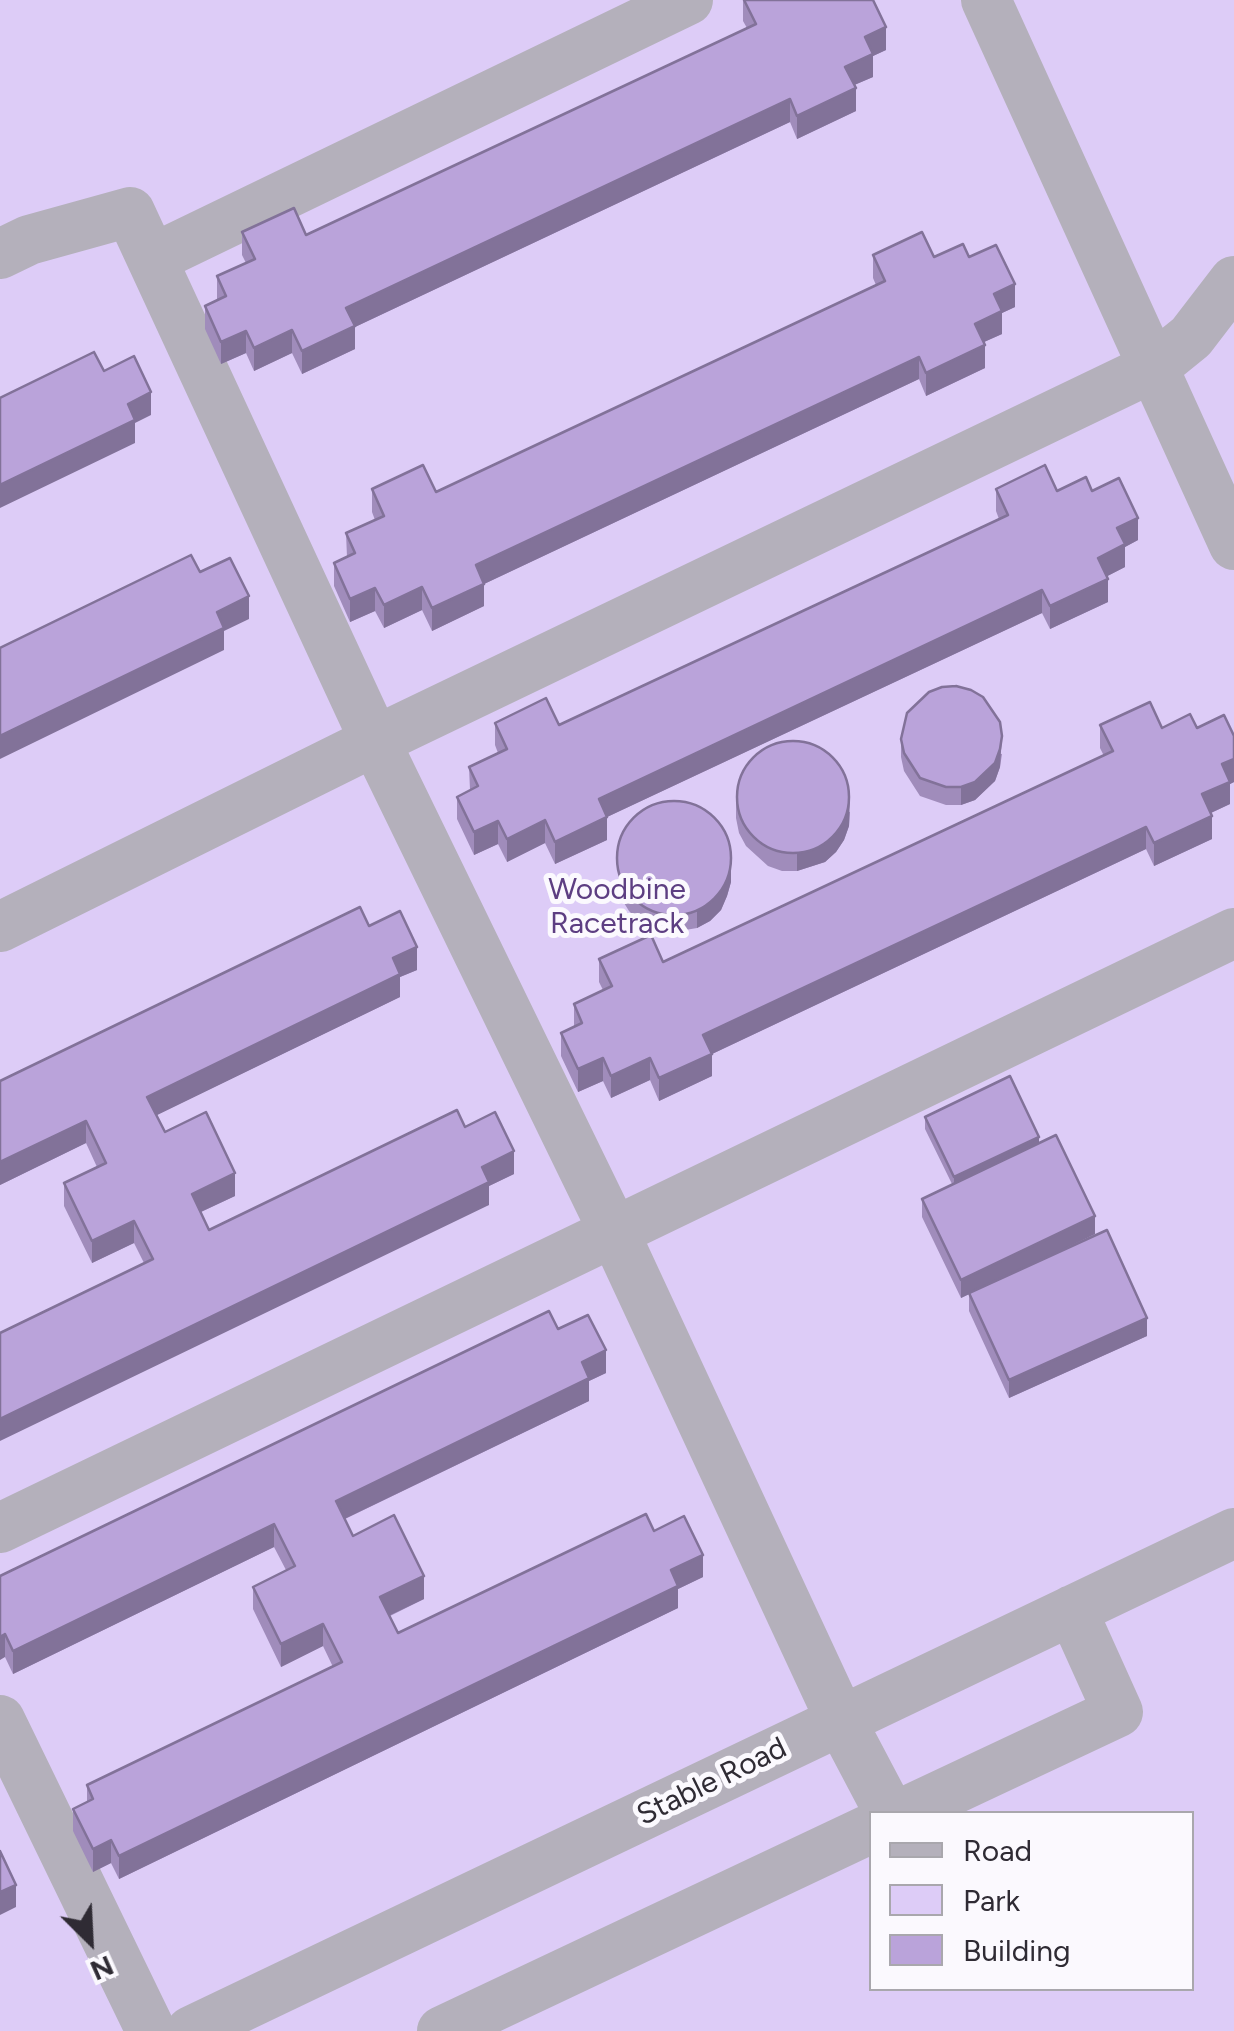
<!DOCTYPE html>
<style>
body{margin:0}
#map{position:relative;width:1234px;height:2031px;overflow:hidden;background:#f1e9fc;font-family:Figtree,sans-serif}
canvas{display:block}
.legend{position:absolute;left:869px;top:1811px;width:325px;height:180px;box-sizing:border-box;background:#fbf9fe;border:2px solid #a9a7ad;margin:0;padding:12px 18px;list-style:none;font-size:30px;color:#2f2b34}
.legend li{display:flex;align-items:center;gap:20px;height:50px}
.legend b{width:50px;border:2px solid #a9a7ad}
.north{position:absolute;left:40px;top:1891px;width:100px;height:100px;-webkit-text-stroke:8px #fbf9fe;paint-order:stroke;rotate:156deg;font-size:28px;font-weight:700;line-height:40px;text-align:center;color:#2f2b34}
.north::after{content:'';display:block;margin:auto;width:35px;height:45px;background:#2f2b34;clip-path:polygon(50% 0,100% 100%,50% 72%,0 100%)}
</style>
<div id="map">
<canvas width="1234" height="2031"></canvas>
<ul class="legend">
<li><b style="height:12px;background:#b4b0bb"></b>Road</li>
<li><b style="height:28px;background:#ddccf7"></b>Park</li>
<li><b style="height:28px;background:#baa3da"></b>Building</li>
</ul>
<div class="north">N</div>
</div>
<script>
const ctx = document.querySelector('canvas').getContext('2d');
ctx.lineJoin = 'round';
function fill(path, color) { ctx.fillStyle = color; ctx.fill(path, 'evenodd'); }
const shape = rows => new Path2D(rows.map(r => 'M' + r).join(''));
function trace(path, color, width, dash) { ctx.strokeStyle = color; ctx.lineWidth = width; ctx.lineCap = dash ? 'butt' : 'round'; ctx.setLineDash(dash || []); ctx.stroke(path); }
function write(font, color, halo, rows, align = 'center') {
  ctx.font = font + ' Figtree,sans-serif'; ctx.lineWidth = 10; ctx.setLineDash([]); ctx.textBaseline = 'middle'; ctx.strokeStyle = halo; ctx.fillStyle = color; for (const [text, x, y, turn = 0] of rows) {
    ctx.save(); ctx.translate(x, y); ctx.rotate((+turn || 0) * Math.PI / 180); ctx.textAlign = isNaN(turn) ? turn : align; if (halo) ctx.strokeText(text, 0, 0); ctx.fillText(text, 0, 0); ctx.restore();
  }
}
fill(shape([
 [0,0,1234,0,1234,2031,0,2031],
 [872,1814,1192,1814,1192,1988,872,1988]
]), '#ddccf7');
trace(shape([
 [986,0,1234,545],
 [0,254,29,240,130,212,375,741,614,1232,841,1721,890,1814],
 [152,259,688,0],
 [0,927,375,741,1154,367,1191,337,1234,281],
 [0,1528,1234,933],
 [0,1720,151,2031],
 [901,1814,1118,1712,1072,1610],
 [191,2031,1234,1533],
 [442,2031,872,1828]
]), '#b4b0bb', 50);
fill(shape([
 [743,0,886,50,873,56,873,77,854,85,856,111,797,139,790,122,355,327,355,349,302,374,292,353,254,371,246,353,221,364,205,329,205,306,217,300,217,276,246,263,242,255,242,232,306,235,747,28,743,21],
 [873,255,969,257,1015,307,1002,313,1002,334,984,342,985,368,926,396,919,379,484,584,484,606,432,631,422,610,384,628,375,611,350,622,334,586,334,563,347,557,346,533,375,520,372,512,372,489,436,492,876,285,873,278],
 [996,489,1092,491,1138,540,1125,547,1125,567,1107,576,1108,602,1050,629,1042,613,607,817,607,840,555,864,545,843,507,862,498,844,474,855,457,819,457,797,470,790,469,767,498,753,495,745,495,723,559,725,999,519,996,511],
 [1100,725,1197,728,1234,736,1234,782,1230,784,1230,804,1211,813,1212,839,1154,866,1146,849,712,1054,712,1076,659,1101,650,1080,611,1098,603,1081,578,1092,561,1056,561,1033,574,1027,574,1004,603,990,599,982,599,959,663,962,1104,756,1100,748],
 [901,739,1002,754,1000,767,995,781,975,800,961,805,946,805,920,796,904,771,901,757],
 [736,800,850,812,849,826,844,840,836,852,825,862,797,871,782,871,768,866,746,846,739,833,736,818],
 [618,851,731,882,727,896,721,910,710,921,697,928,668,933,653,929,640,922,629,911,621,898],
 [369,926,417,970,400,977,400,997,156,1115,165,1132,235,1196,201,1212,209,1230,465,1127,514,1174,489,1186,489,1205,144,1263,134,1243,92,1263,64,1206,64,1183,97,1167,86,1143,0,1185,0,1081],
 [925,1117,1039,1143,1095,1234,1026,1267,1147,1336,1009,1398,969,1311,969,1294,961,1298,922,1217,922,1199,952,1184,925,1129],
 [558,1329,606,1373,589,1381,589,1401,345,1519,353,1536,424,1599,390,1616,398,1633,654,1531,703,1577,678,1589,678,1608,119,1879,111,1863,93,1872,73,1831,73,1809,87,1802,87,1785,333,1667,323,1646,281,1667,253,1609,253,1587,286,1570,274,1547,13,1674,5,1657,0,1576]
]), '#a08cbb');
fill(shape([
 [886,27,886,50,873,56,873,77,845,89,845,67,865,37],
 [856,88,856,111,797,139,797,116],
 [790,99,790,122,355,327,355,349,302,374,302,351,346,308],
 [1015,284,1015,307,1002,313,1002,334,975,346,975,324,994,294],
 [292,330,292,353,254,371,254,348],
 [246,331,246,353,221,364,221,342],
 [985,345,985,368,926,396,926,373],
 [919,357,919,379,484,584,484,606,432,631,432,608,476,565],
 [151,392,151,415,135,423,135,443,0,508,0,485,128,404],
 [1138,518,1138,540,1125,547,1125,567,1098,581,1098,558,1117,528],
 [1108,579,1108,602,1050,629,1050,606],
 [422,587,422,610,384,628,384,605],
 [375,588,375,611,350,622,350,599],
 [1042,590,1042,613,607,817,607,840,555,864,555,842,599,799],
 [249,596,249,619,224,631,224,650,0,759,0,736,217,612],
 [1002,736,1000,767,995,781,975,800,961,805,961,787],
 [1234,759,1234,782,1230,784,1230,804,1202,817,1202,794,1222,764],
 [850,794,849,826,844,840,836,852,825,862,797,871,797,853],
 [1212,816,1212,839,1154,866,1154,843],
 [545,820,545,843,507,862,507,839],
 [498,821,498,844,474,855,474,832],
 [1146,827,1146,849,712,1054,712,1076,659,1101,659,1078,703,1035],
 [731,864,731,882,727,896,721,910,710,921,697,928,697,910],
 [417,947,417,970,400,977,400,997,147,1120,147,1097,393,958],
 [603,1058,603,1081,578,1092,578,1069],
 [650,1058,650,1080,611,1098,611,1076],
 [86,1121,86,1143,0,1185,0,1162],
 [1039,1137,1039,1149,954,1189,954,1177],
 [514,1151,514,1174,489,1186,489,1205,0,1441,0,1419],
 [235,1173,235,1196,192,1216,192,1194],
 [1095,1216,1095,1234,961,1298,961,1280],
 [134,1221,134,1243,92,1263,92,1241],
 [1147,1318,1147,1336,1009,1398,1009,1380],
 [606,1350,606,1373,589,1381,589,1401,336,1523,336,1501,582,1362],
 [274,1524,274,1547,13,1674,13,1651],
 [703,1555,703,1577,678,1589,678,1608,119,1879,119,1856,671,1570],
 [424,1576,424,1599,380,1620,380,1597],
 [323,1624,323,1646,281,1667,281,1644],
 [5,1634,5,1657,0,1660,0,1637],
 [111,1840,111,1863,93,1872,93,1849],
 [16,1885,16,1907,0,1915,0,1892]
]), '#827299');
const building = shape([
 [744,0,873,0,886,27,865,37,873,54,845,67,856,88,797,116,790,99,346,308,355,326,302,351,292,330,254,348,246,331,221,342,205,306,226,296,217,276,255,259,242,232,294,208,306,235,756,24,744,0],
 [922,232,934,257,963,244,969,257,996,245,1015,284,994,294,1002,311,975,324,985,345,926,373,919,357,476,565,484,584,432,608,422,587,384,605,375,588,350,599,334,563,355,553,346,533,384,516,372,489,423,465,436,492,885,281,873,255,922,232],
 [94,352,104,371,134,356,151,392,128,404,135,420,0,485,0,398,94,352],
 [1045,465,1057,491,1086,477,1092,491,1119,478,1138,518,1117,528,1125,544,1098,558,1108,579,1050,606,1042,590,599,799,607,817,555,842,545,820,507,839,498,821,474,832,457,797,478,786,469,767,507,749,495,723,546,698,559,725,1008,515,996,489,1045,465],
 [191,555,200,572,230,558,249,596,217,612,224,628,0,736,0,648,191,555],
 [956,686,971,690,983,697,1000,722,1002,736,1000,749,995,763,975,782,961,787,946,787,920,778,904,753,901,739,907,713,929,692,942,687,956,686],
 [1150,702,1162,728,1190,714,1197,728,1224,715,1234,736,1234,759,1222,764,1230,782,1202,794,1212,816,1154,843,1146,827,703,1035,712,1054,659,1078,650,1058,611,1076,603,1058,578,1069,561,1033,582,1023,574,1004,612,986,599,959,651,935,663,962,1113,751,1100,725,1150,702],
 '737 797a56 56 0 1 1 112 0a56 56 0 1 1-112 0Z',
 '617 858a57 57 0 1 1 114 0a57 57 0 1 1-114 0Z',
 [360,907,369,926,400,911,417,947,393,958,400,974,147,1097,165,1132,206,1112,235,1173,192,1194,209,1230,457,1110,465,1127,495,1112,514,1151,482,1167,489,1182,0,1419,0,1333,153,1259,134,1221,92,1241,64,1183,106,1163,86,1121,0,1162,0,1081,360,907],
 [1010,1076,1039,1137,954,1177,925,1117,1010,1076],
 [1056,1135,1095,1216,961,1280,922,1199,1056,1135],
 [1107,1230,1147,1318,1009,1380,969,1293,1107,1230],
 [549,1311,558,1329,588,1315,606,1350,582,1362,589,1378,336,1501,353,1536,394,1515,424,1576,380,1597,398,1633,646,1514,654,1531,684,1516,703,1555,671,1570,678,1586,119,1856,111,1840,93,1849,73,1809,93,1799,87,1785,342,1662,323,1624,281,1644,253,1587,295,1566,274,1524,13,1651,5,1634,0,1637,0,1576,549,1311],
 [0,1851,16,1885,0,1892,0,1851]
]);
fill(building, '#baa3da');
trace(building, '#827299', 2.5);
write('30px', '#5d3e82', '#fbf9fe', [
 ["Woodbine",617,890],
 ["Racetrack",617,924]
]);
write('30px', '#2f2b34', '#fbf9fe', [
 ["Stable Road",712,1782,-26]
]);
</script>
